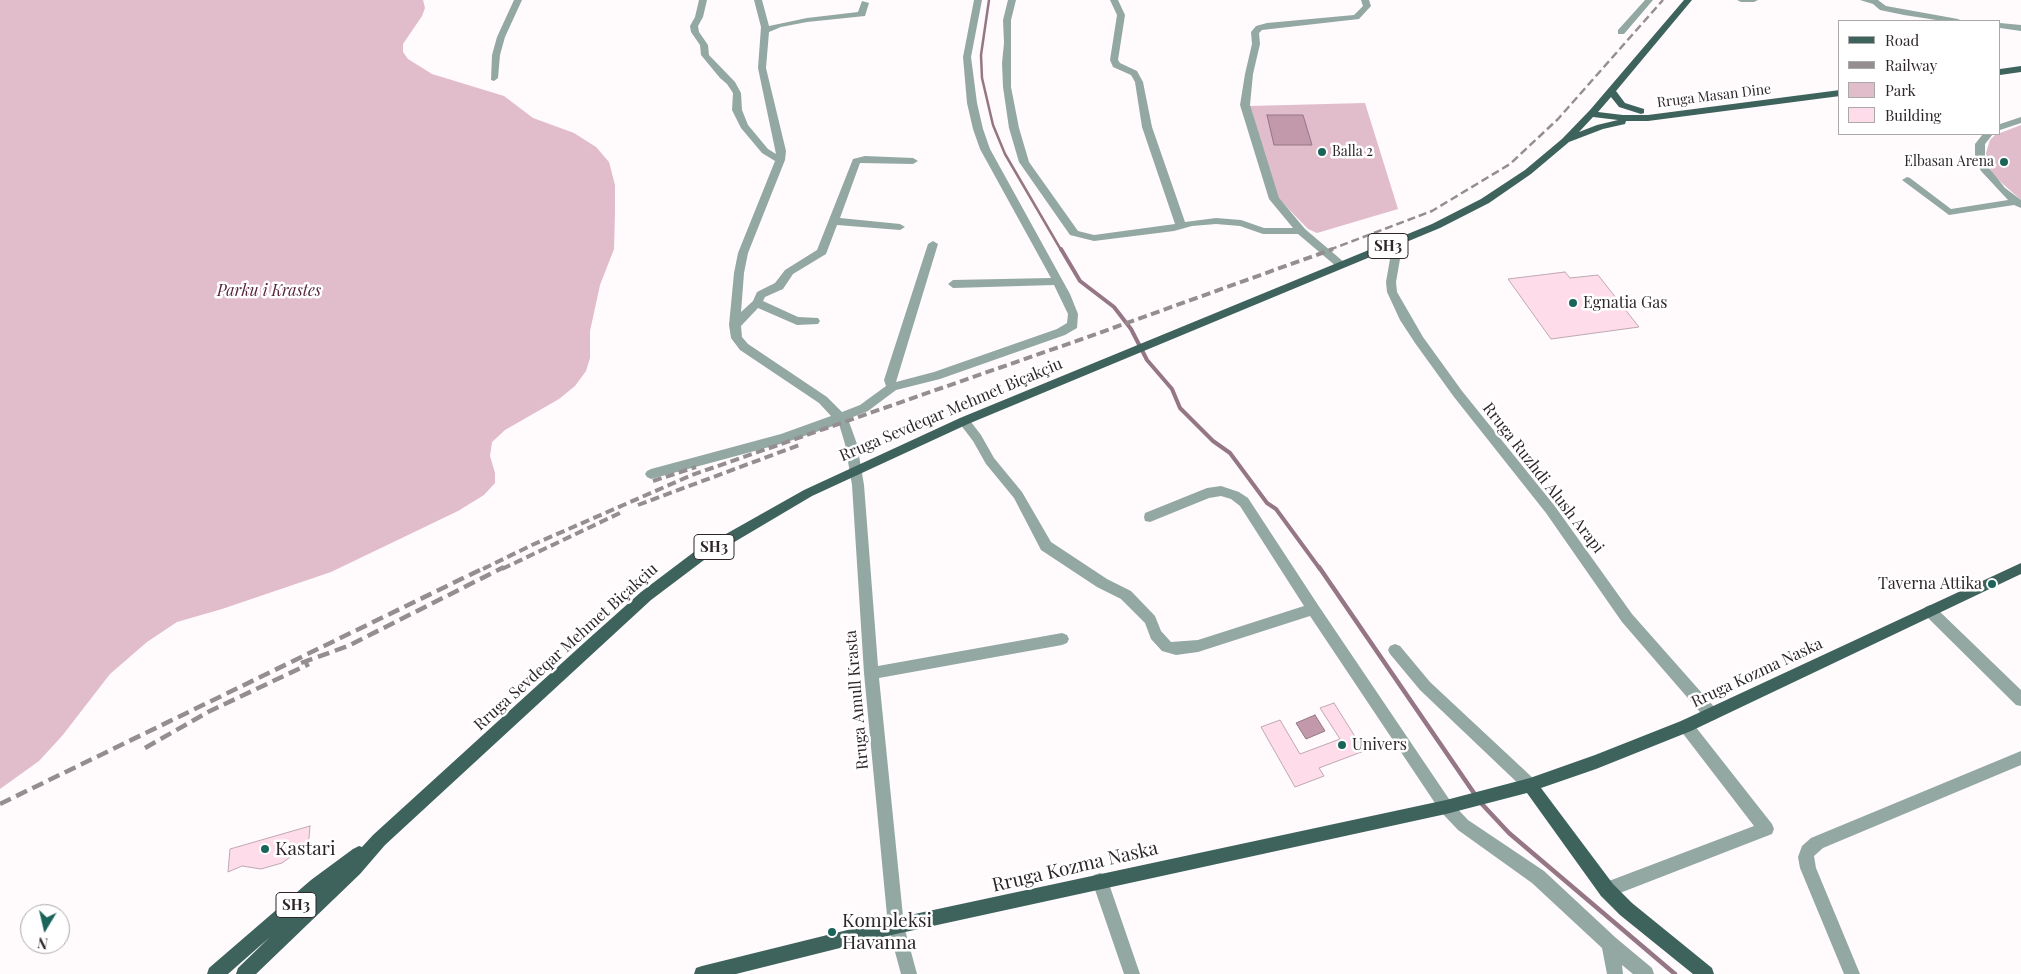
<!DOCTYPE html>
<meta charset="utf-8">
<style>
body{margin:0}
#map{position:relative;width:2021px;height:974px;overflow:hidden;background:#fffafc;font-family:"Playfair Display",serif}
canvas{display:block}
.legend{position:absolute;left:1838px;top:20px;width:162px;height:115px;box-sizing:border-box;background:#fff;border:1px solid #aba8aa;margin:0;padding:6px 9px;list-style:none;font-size:15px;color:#2e262a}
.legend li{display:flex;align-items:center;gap:10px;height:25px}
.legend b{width:25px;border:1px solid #aba8aa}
.north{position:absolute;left:20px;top:904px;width:50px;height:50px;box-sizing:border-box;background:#fff;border:1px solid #aba8aa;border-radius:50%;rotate:189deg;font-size:14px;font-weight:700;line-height:20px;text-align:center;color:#2e262a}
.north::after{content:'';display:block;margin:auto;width:18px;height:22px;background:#1b6459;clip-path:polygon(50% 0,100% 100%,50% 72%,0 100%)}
</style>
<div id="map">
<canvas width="2021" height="974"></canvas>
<ul class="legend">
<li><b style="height:6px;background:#3d635c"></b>Road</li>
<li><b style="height:6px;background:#958e91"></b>Railway</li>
<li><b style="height:14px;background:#e1bccb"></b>Park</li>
<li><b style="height:14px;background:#fedcea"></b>Building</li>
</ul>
<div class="north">N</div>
</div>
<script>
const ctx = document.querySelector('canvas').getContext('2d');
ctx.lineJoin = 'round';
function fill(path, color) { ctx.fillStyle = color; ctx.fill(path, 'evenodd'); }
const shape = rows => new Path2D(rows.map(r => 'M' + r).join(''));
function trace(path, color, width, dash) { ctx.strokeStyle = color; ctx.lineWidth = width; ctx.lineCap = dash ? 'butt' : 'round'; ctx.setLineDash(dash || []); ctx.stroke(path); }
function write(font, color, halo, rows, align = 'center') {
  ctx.font = font + ' "Playfair Display",serif'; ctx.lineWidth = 5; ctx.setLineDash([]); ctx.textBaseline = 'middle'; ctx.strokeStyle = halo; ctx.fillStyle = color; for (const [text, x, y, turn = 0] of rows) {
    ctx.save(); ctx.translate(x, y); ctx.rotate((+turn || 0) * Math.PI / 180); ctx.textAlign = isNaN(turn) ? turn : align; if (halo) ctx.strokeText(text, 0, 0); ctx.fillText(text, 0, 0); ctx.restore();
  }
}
fill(shape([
 [0,0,423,0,425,8,422,16,403,44,403,52,408,59,432,74,504,96,533,118,574,133,596,147,609,162,615,185,615,212,614,249,600,285,590,331,590,358,586,371,575,386,559,399,505,430,492,442,490,456,495,473,495,483,484,495,458,511,331,572,222,609,177,622,147,642,110,674,62,736,39,761,0,789],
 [1365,103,1398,209,1317,233,1308,229,1279,199,1249,106],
 [2021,125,2021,200,1995,177,1988,165,1986,153,1990,140,1995,135]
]), '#e1bccb');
const water = shape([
 [1267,115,1303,115,1312,145,1274,145,1267,115],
 [1315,715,1325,731,1306,739,1296,723,1315,715]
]);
fill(water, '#c199aa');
trace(water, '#957684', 1);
trace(shape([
 [989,0,981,55,982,78,993,125,1005,154,1061,250]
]), '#957684', 2.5);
trace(shape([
 [1061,249,1080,281,1114,307,1131,329,1147,360,1172,389,1180,408,1213,441,1230,453,1267,503,1276,509,1320,569]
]), '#957684', 4);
trace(shape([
 [1319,567,1476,796],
 [1480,802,1509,833,1675,974]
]), '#957684', 4.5);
const building = shape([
 [1565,272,1570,278,1598,275,1639,327,1551,339,1508,279,1565,272],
 [1334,703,1364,751,1319,768,1324,776,1295,787,1261,727,1280,720,1300,754,1340,739,1320,708,1334,703],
 [310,826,309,838,300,850,282,863,261,869,242,866,228,872,230,849,310,826]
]);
fill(building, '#fedcea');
trace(building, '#bea8b1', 1);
fill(shape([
 [514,0,522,0,505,37,500,55,498,78,494,81,491,80,492,55,497,37,514,0],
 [699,0,707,0,703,17,698,26,699,32,708,45,709,55,735,82,741,93,742,110,748,125,768,149,776,154,758,68,761,27,754,0,762,0,769,26,807,18,858,12,862,1,869,3,865,16,807,22,781,27,769,32,766,68,786,151,785,160,748,253,744,273,741,312,753,301,757,292,775,283,785,270,817,250,853,159,865,156,913,158,918,161,913,164,860,163,840,218,900,224,905,227,900,230,837,225,826,254,793,274,783,289,765,297,763,301,798,317,818,318,820,321,818,324,797,325,758,308,741,326,742,337,748,344,827,397,842,412,860,405,886,386,884,380,928,244,933,241,938,244,896,382,934,372,1057,329,1067,323,1068,314,1054,285,953,288,948,284,953,280,1051,278,980,149,973,129,967,103,963,57,974,0,982,0,971,57,977,103,983,129,990,149,1070,294,1078,314,1077,328,1065,335,940,379,896,390,868,411,848,419,857,444,864,485,878,666,1062,633,1067,635,1069,639,1067,643,1062,645,879,678,904,926,917,974,901,974,888,926,864,673,852,485,845,444,839,424,784,443,651,479,647,477,645,474,647,471,651,469,781,434,831,416,819,403,740,350,731,338,729,325,734,273,738,253,775,161,762,153,741,128,732,110,733,93,727,84,720,78,701,55,700,45,691,32,690,26,695,17,699,0],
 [1008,0,1016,0,1011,20,1011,87,1019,128,1029,162,1078,231,1094,235,1175,224,1142,127,1135,82,1131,75,1113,67,1110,60,1117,15,1110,0,1118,0,1125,15,1118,60,1120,63,1137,71,1143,82,1152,127,1185,222,1216,218,1241,220,1264,228,1293,228,1269,199,1240,105,1245,74,1252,44,1251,32,1256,26,1267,23,1354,15,1363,6,1361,0,1369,0,1371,6,1359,19,1262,30,1259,33,1260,44,1253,74,1250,105,1279,198,1305,229,1345,263,1346,265,1345,267,1337,267,1298,234,1263,234,1240,226,1216,224,1192,226,1174,231,1094,241,1070,235,1019,162,1009,128,1003,87,1002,63,1004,43,1003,20,1008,0],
 [1645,0,1653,0,1624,34,1618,34,1618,30,1645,0],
 [1737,0,1758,0,1754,2,1741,2,1737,0],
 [1860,0,1878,0,1886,6,1958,19,1962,21,1943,21,1904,15,1880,10,1873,4,1860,0],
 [2000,23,2021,25,2021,31,2000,28,2000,23],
 [2021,117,2021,123,2000,130,2000,124,2021,117],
 [1983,134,1993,134,1985,144,1985,159,1989,168,2005,188,2021,200,2021,208,2014,205,1949,215,1902,180,1907,177,1910,178,1951,209,2008,200,1981,171,1975,159,1975,144,1983,134],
 [1386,243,1390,244,1398,253,1400,259,1396,282,1397,292,1423,337,1462,391,1554,505,1632,614,1716,709,1718,714,1716,719,1711,721,1706,719,1622,622,1546,513,1454,397,1415,343,1400,320,1387,292,1386,282,1390,259,1381,246,1386,243],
 [964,417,968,418,981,435,994,458,1022,492,1051,542,1107,579,1131,591,1155,616,1161,631,1171,642,1198,640,1304,606,1240,506,1231,499,1221,496,1209,498,1150,522,1145,521,1144,517,1145,513,1207,488,1221,486,1239,492,1248,498,1318,605,1451,802,1468,820,1544,871,1616,938,1652,968,1654,974,1633,974,1622,965,1623,974,1607,974,1602,948,1532,883,1458,830,1441,812,1310,616,1198,652,1176,655,1162,651,1151,639,1145,623,1121,599,1097,587,1041,550,1014,498,986,464,973,441,960,424,958,421,964,417],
 [1930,605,1935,607,2021,690,2021,706,2016,705,1925,615,1923,611,1925,607,1930,605],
 [1395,644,1400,646,1430,682,1535,780,1538,785,1535,790,1530,792,1525,790,1420,690,1390,654,1388,650,1390,646,1395,644],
 [1686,719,1691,721,1772,824,1774,829,1772,834,1607,898,1601,896,1599,890,1601,884,1754,826,1681,731,1679,726,1681,721,1686,719],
 [2021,751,2021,765,1823,848,1814,856,1816,868,1860,974,1844,974,1800,868,1798,857,1802,846,1811,838,2021,751],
 [1100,873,1106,875,1108,881,1140,974,1124,974,1092,881,1094,875,1100,873]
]), '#93a8a3');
fill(shape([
 [1684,0,1692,0,1616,91,1625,103,1644,109,1644,113,1641,114,1619,107,1611,97,1598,112,1623,115,1648,115,1840,90,1840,96,1648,121,1626,121,1625,124,1603,129,1569,142,1531,174,1489,203,1440,228,968,424,812,496,704,560,651,600,385,845,360,874,256,974,236,974,238,968,270,937,228,974,207,974,209,968,311,880,353,849,359,846,362,847,373,835,585,642,641,592,694,552,804,490,960,418,1432,224,1481,199,1525,170,1562,139,1590,110,1684,0],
 [1593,117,1618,120,1597,125,1579,132,1593,117],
 [2021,66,2021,72,2000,75,2000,69,2021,66],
 [2021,563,2021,574,1691,731,1596,769,1541,788,1613,884,1632,903,1712,968,1714,974,1693,974,1620,915,1601,896,1527,793,1446,814,896,934,736,974,694,974,696,968,702,966,896,918,1446,800,1530,778,1595,755,1681,721,2021,563]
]), '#3d635c');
trace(shape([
 [1329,250,1432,211,1510,164,1558,119,1663,0]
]), '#958e91', 2.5, [8, 4]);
trace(shape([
 [653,481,696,467],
 [638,505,802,444],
 [483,569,532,545,692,475,1085,338,1333,249],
 [502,569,622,512]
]), '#958e91', 4, [9, 4.5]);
trace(shape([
 [301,663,348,646,504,567],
 [145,748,208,712,309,664],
 [0,804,486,567]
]), '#958e91', 4.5, [12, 6]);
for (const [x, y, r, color] of [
 [1322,152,5,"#1b6459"],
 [2004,162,5,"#1b6459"],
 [1573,303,5,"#1b6459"],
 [1992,584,5,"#1b6459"],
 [1342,745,5,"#1b6459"],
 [265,849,5,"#1b6459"],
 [832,932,5,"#1b6459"]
]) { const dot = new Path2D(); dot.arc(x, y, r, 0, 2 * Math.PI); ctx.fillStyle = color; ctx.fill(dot); trace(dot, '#fff', 2); }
write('14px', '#2e262a', '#fff', [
 ["Rruga Masan Dine",1714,96,-7]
]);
write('14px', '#2e262a', '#fff', [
 ["Balla 2",1332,152],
 ["Elbasan Arena",1994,162,"right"]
], 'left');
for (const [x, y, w] of [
 [1388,246,40],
 [714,547,40],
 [296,905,40]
]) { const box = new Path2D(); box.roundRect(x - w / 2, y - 12.5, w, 25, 4); ctx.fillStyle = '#fff'; ctx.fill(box); trace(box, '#2e262a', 1); }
write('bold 15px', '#2e262a', null, [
 ["SH3",1388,246],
 ["SH3",714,547],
 ["SH3",296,905]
]);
write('italic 16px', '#56233c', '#fff', [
 ["Parku i Krastes",269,291]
]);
write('16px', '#2e262a', '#fff', [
 ["Egnatia Gas",1583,303],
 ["Taverna Attika",1982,584,"right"],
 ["Univers",1352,745]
], 'left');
write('16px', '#2e262a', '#fff', [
 ["Rruga Sevdeqar Mehmet Biçakçiu",951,410,-23],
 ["Rruga Ruzhdi Alush Arapi",1543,478,52],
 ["Rruga Sevdeqar Mehmet Biçakçiu",566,647,-42],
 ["Rruga Kozma Naska",1757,673,-25],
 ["Rruga Amull Krasta",857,700,-95]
]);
write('19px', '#2e262a', '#fff', [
 ["Kastari",275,849],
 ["Kompleksi",842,921],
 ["Havanna",842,943]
], 'left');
write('19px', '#2e262a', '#fff', [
 ["Rruga Kozma Naska",1075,867,-13]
]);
</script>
